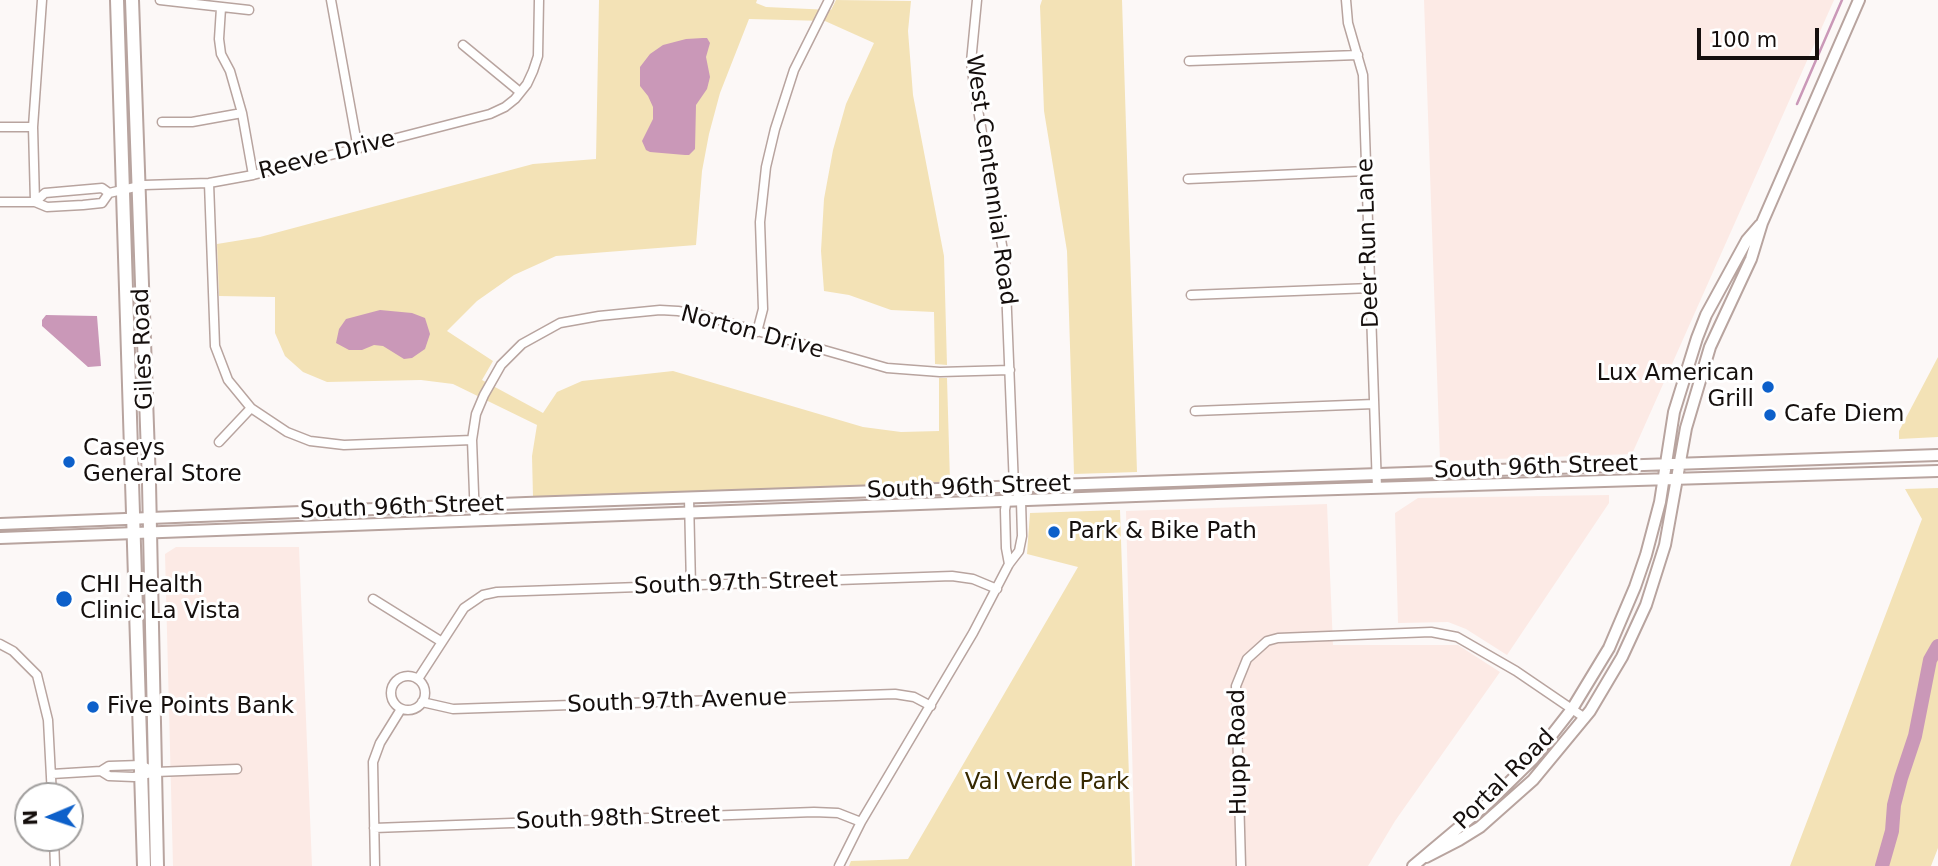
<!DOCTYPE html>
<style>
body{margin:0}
#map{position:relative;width:1938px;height:866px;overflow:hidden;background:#fcf8f7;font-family:"DejaVu Sans",sans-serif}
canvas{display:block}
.north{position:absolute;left:14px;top:782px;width:70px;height:70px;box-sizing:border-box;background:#fff;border:2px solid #a19f9e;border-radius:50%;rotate:268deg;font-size:19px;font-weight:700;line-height:28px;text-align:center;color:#150f0d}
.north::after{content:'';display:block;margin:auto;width:24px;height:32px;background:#0d60ca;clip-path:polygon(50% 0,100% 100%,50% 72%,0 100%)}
.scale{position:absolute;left:1697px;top:28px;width:122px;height:32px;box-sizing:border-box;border:4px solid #150f0d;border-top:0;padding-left:9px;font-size:21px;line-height:24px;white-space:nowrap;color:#150f0d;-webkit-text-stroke:5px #fff;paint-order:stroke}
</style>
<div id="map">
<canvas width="1938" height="866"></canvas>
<div class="north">N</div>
<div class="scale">100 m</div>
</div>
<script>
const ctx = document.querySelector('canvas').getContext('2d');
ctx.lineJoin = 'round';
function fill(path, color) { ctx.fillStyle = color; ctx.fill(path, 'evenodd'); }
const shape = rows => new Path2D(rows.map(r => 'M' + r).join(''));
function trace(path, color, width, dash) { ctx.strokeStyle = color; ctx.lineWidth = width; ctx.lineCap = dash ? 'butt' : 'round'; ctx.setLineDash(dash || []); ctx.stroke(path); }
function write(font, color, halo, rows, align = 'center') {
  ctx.font = font + ' "DejaVu Sans",sans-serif'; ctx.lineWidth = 6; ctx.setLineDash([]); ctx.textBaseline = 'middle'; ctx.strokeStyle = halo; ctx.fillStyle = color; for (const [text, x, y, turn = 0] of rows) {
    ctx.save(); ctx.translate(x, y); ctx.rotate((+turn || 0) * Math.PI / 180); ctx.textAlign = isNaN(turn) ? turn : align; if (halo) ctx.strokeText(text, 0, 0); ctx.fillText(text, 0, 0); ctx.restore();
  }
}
fill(shape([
 [1424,0,1834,0,1632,454,1440,461],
 [1609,495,1609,503,1507,655,1466,629,1448,622,1398,623,1395,513,1418,498],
 [1327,504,1333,645,1458,645,1500,672,1395,821,1368,866,1135,866,1126,511],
 [176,547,299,547,312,866,173,866,165,554]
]), '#fceae5');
fill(shape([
 [599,0,757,0,756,3,766,7,831,10,836,0,911,1,908,31,913,95,944,256,947,365,935,364,934,312,891,310,849,295,824,291,821,251,824,199,833,150,846,104,874,43,825,21,749,19,720,93,709,134,702,171,696,245,556,256,514,275,477,301,447,331,493,361,482,380,543,413,557,392,582,381,673,371,863,427,901,432,939,431,939,378,947,378,950,482,533,497,532,456,537,425,453,384,421,380,327,382,303,372,285,356,275,333,275,297,219,296,217,244,260,237,533,164,596,159],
 [1042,0,1122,0,1137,472,1074,474,1067,251,1044,111,1040,6],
 [1938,357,1938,437,1899,439,1899,431],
 [1938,488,1938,848,1931,866,1790,866,1922,519,1905,489],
 [1120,510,1132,866,849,866,851,861,908,859,1078,567,1027,554,1030,513]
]), '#f3e2b6');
fill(shape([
 [703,38,707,38,710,43,706,57,710,77,707,89,696,105,695,149,689,155,685,155,650,152,646,150,642,141,653,119,653,107,648,96,640,86,640,67,650,54,663,45,686,39],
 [380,310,412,313,425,318,430,334,425,349,412,358,404,359,383,346,374,345,362,350,349,350,336,343,339,329,346,319],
 [46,315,97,316,101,366,88,367,42,326,42,320]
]), '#ca98b8');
trace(shape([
 [1797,104,1842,0]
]), '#ca98b8', 2.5);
trace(shape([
 [1882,866,1892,831,1894,805,1901,778,1915,736,1930,660,1938,646]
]), '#ca98b8', 14);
const street = shape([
 [160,0,249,10],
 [331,0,358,149],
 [1346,0,1348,23,1363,75,1377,488],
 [221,8,219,39,221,54,230,71,242,113,253,175],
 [463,45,520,92],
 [1189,61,1358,55],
 [162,122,192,122,242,113],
 [0,127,33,127],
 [1188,179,1366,171],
 [209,183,215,346,228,380,251,408,287,432,310,441,344,445,472,440],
 [109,193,144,185,209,183,253,175,490,114,505,107,515,99,527,84,533,71,538,56,539,0],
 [0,202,35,202,47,207,83,205,102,203,109,193,102,188,45,193,35,202],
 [35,202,33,127,42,0],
 [1191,295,1371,288],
 [757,332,763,309,760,222,766,167,775,129,794,70,829,0],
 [1195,411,1374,404],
 [219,442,251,408],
 [689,498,691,587],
 [475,520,472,440,476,414,484,395,501,365,522,344,560,323,599,316,660,310,678,311,701,315,887,368,940,372,1010,370],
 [1009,564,1006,548,1005,510,1008,492,1014,487],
 [373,599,442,642],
 [0,644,13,651,37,675,48,720,52,796],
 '391 693a17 17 0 1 1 34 0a17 17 0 1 1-34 0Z',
 [418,679,464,608,483,595,497,592,952,576,973,579,997,589],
 [422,702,453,709,895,694,914,697,931,706],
 [101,771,109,776,134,777,155,772,237,769],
 [52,774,101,771,109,766,141,765,155,772],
 [374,828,814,812,838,813,861,822],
 [54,838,55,866],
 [375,866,373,762,380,743,401,709],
 [839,866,861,822,973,633,1009,564,1019,551,1022,536,1021,501,1014,487,1005,262,975,93,971,62,977,0],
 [1241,866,1236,686,1247,659,1267,641,1278,638,1431,632,1457,637,1516,671,1585,718]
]);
const secondary = shape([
 [0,524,526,503,1938,455],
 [0,538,1271,491,1938,471],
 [1426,857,1459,840,1480,827,1533,780,1590,711,1622,657,1646,605,1665,545,1686,428,1710,347,1751,259,1762,223,1859,0],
 [1413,866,1488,803,1533,759,1572,709,1609,648,1635,587,1646,555,1660,502,1674,412,1697,338,1706,315,1747,240,1760,225]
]);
const primary = shape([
 [117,0,144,866],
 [132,0,149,483,157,866]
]);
trace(street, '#b8a49f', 11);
trace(secondary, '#b8a49f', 14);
trace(primary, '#b8a49f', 16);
trace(street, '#fff', 8);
trace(secondary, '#fff', 10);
trace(primary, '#fff', 12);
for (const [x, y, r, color] of [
 [1768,387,7,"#0d60ca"],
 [1770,415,7,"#0d60ca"],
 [69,462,7,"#0d60ca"],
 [1054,532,7,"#0d60ca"],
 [64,599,9,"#0d60ca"],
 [93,707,7,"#0d60ca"]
]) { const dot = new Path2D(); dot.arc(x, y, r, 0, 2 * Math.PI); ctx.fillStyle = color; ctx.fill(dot); trace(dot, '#fff', 2.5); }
write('23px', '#150f0d', '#fff', [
 ["Reeve Drive",327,156,-14],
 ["West Centennial Road",990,180,82],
 ["Deer Run Lane",1369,243,-92],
 ["Norton Drive",752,333,15],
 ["Giles Road",144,349,-92],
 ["South 96th Street",1536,468,-2],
 ["South 96th Street",969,488,-2],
 ["South 96th Street",402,508,-2],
 ["South 97th Street",736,584,-2],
 ["South 97th Avenue",677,702,-2],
 ["Hupp Road",1239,752,-91],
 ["Portal Road",1505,780,-45],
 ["South 98th Street",618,819,-2]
]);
write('23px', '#150f0d', '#fff', [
 ["Lux American",1754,374,"right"],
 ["Grill",1754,400,"right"],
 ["Cafe Diem",1784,415],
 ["Caseys",83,449],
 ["General Store",83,475],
 ["Park & Bike Path",1068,532],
 ["CHI Health",80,586],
 ["Clinic La Vista",80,612],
 ["Five Points Bank",107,707]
], 'left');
write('23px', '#372900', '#fff', [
 ["Val Verde Park",1047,783]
]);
</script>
